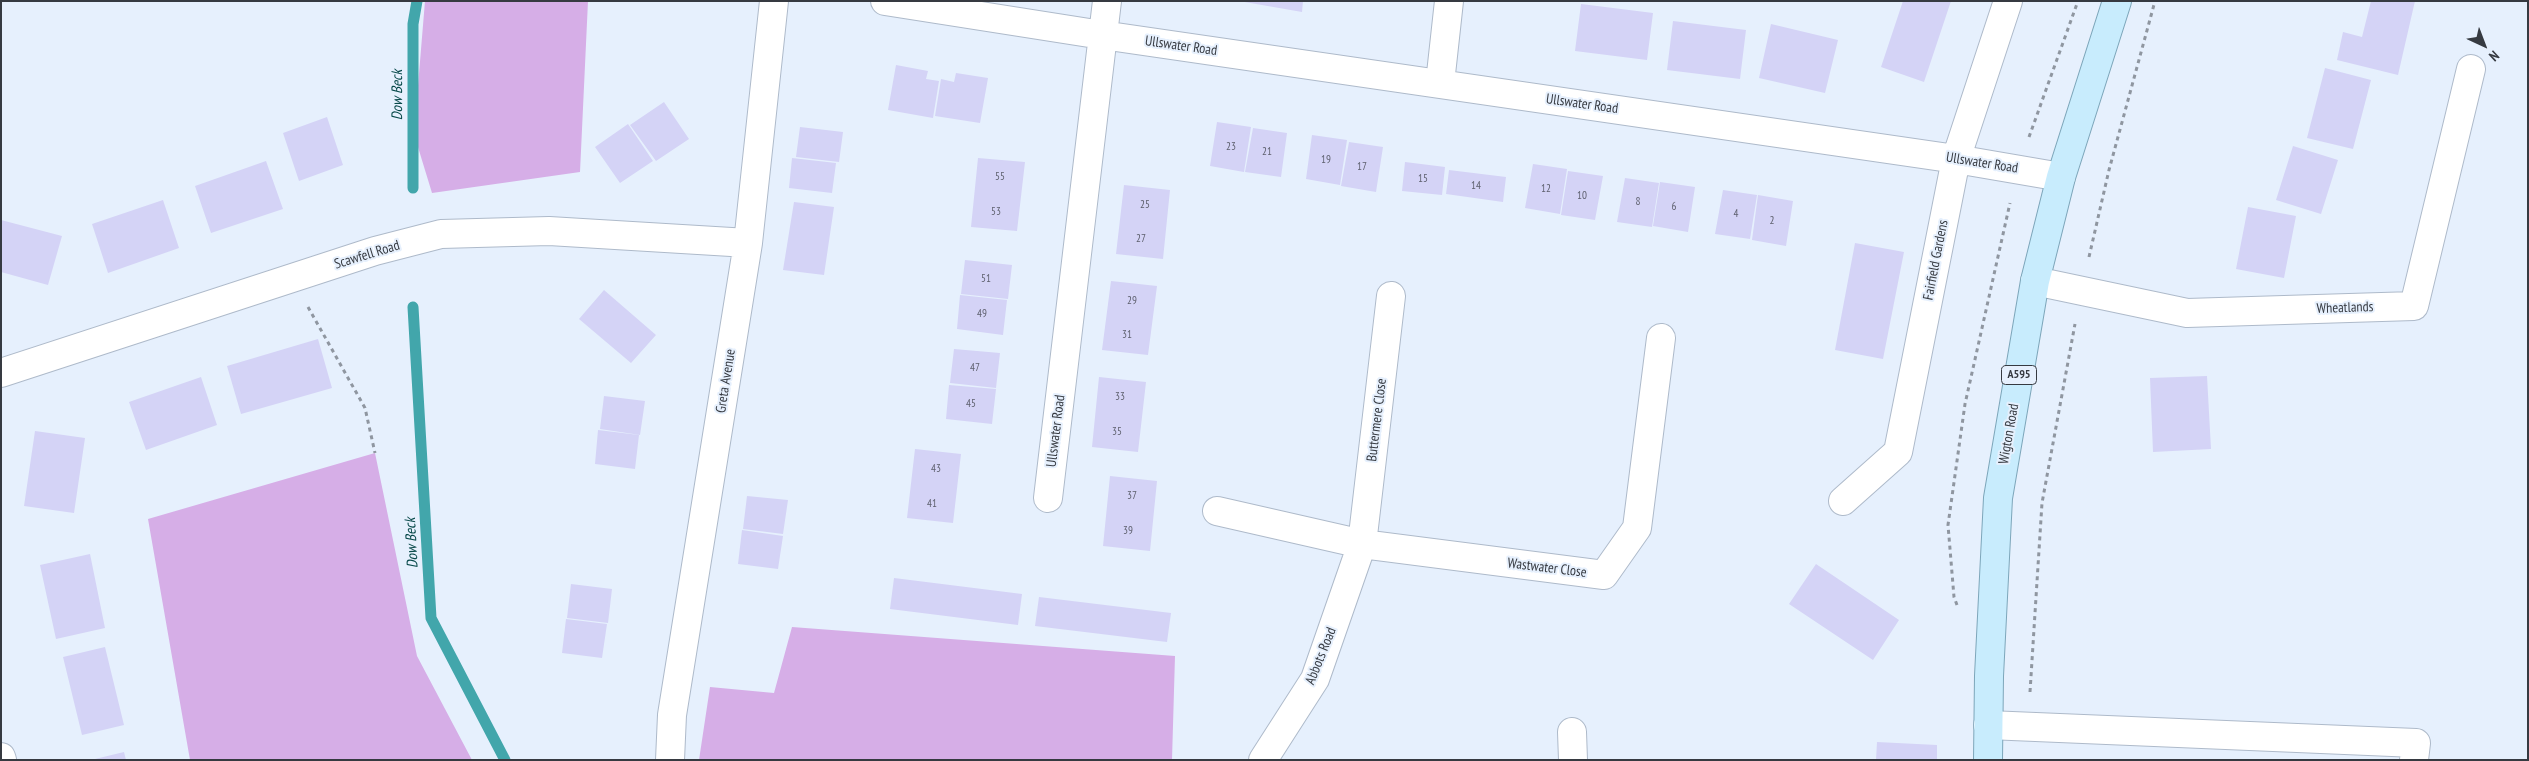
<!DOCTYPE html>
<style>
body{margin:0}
#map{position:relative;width:2529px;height:761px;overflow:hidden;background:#e6f0fd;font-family:"PT Sans Narrow",sans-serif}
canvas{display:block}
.frame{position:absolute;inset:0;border:2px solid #363a41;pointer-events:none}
.north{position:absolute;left:2459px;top:20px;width:50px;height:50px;-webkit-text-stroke:4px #e6f0fd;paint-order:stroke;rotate:137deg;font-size:14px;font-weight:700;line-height:20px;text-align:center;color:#363a41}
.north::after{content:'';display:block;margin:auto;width:18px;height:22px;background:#363a41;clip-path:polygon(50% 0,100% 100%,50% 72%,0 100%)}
</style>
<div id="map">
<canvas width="2529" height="761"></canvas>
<div class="frame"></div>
<div class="north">N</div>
</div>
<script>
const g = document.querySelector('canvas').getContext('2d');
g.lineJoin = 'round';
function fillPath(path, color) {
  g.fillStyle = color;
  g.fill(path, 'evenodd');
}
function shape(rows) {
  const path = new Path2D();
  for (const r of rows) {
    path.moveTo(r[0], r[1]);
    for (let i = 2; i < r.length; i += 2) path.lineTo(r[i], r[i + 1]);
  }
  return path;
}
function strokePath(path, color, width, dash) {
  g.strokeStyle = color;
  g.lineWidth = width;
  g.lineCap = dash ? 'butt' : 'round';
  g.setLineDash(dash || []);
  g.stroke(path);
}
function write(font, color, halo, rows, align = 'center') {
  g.font = font + ' "PT Sans Narrow",sans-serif';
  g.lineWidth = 4;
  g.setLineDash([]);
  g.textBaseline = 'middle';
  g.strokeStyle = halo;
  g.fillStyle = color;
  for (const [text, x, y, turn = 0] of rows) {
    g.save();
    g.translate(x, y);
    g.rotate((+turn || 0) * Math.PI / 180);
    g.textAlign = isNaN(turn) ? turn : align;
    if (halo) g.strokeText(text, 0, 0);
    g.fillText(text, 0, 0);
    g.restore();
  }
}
fillPath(shape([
 [425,1,588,1,580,172,432,193,414,134],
 [375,453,417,656,472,760,190,760,148,519],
 [792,627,1175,656,1172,760,699,760,710,687,774,693]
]), '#d6aee7');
strokePath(shape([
 [413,188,413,24,417,1],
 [413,307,431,618,505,760]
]), '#42a6ab', 11);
fillPath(shape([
 [1239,1,1303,1,1302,12],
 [1903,1,1951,1,1924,82,1881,67],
 [2371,1,2415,1,2398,75,2337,60,2343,32,2362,37],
 [1581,4,1653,13,1647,60,1575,51],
 [1673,21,1746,30,1740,79,1667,70],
 [1771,24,1838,40,1825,93,1759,78],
 [896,65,928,71,926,79,939,81,933,118,888,110],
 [2325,68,2371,80,2353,149,2307,138],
 [956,73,988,78,980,123,935,116,941,79,954,82],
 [664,102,689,139,656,161,630,125],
 [327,117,343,165,299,181,283,133],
 [1217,122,1251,127,1244,172,1210,166],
 [628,124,653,161,620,183,595,147],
 [800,127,843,132,839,162,796,157],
 [1253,128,1287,133,1281,177,1245,172],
 [1312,135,1347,140,1340,185,1306,179],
 [1349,142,1383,147,1376,192,1341,186],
 [2293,146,2338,160,2321,214,2276,200],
 [792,158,836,163,832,193,789,188],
 [978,158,1025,162,1017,231,971,227],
 [266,161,283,209,211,233,195,186],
 [1405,162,1445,167,1442,195,1402,191],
 [1533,164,1567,169,1560,214,1525,208],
 [1449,170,1506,177,1503,202,1446,194],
 [1568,171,1603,176,1595,220,1561,215],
 [1625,178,1659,183,1652,227,1617,222],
 [1660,182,1695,187,1688,232,1653,226],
 [1124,185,1170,190,1163,259,1116,254],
 [1723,190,1757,195,1750,239,1715,234],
 [1758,195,1793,201,1786,246,1752,240],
 [163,200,179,248,108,273,92,224],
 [794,202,834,207,824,275,783,270],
 [2248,207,2296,216,2284,278,2236,269],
 [1,220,62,236,48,285,1,272],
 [1855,243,1904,252,1883,359,1835,350],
 [965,260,1012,265,1008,299,961,294],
 [1111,281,1157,286,1148,355,1102,350],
 [604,290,656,335,631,363,579,319],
 [960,295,1007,300,1003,335,957,329],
 [318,339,332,388,241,414,227,366],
 [954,349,1000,353,996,388,950,383],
 [2207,376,2211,449,2153,452,2150,378],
 [201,377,217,425,146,450,129,402],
 [1099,377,1146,382,1138,452,1092,447],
 [949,385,996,389,992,424,946,419],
 [604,396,645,401,640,435,600,429],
 [598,430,639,435,635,469,595,464],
 [35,431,85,438,74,513,24,506],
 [915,449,961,454,953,523,907,518],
 [1110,476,1157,481,1150,551,1103,546],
 [747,496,788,500,783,534,743,529],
 [742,530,783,536,778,569,738,564],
 [90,554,105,628,56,639,40,565],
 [1816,564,1899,620,1873,660,1789,604],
 [894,578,1022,594,1018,625,890,609],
 [571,584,612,589,608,623,567,618],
 [1039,597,1171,613,1167,642,1035,626],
 [566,619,607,624,602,658,562,653],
 [105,647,124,725,82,735,63,657],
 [1877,742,1937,745,1937,760,1876,760],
 [124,752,126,760,95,760,95,759]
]), '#d4d3f6');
const minor = shape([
 [885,1,1102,35,1956,159,2061,177],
 [1440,83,1449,1],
 [2035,281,2187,313,2414,306,2471,69],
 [1,373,375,251,441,234,549,231,748,243],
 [1048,498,1107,1],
 [1843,501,1898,452,1956,159,2008,1],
 [1217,511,1362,544,1604,575,1637,528,1661,338],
 [1988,725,2416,743,2414,760],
 [1572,732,1573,760],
 [1,757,2,760],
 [670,760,672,715,748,243,774,1],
 [1263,760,1315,679,1362,544,1391,296]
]);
const major = shape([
 [1988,760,1989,676,1998,498,2035,281,2061,177,2117,1]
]);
strokePath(minor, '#aebaca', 30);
strokePath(major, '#7da6ba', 30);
strokePath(shape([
 [2029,137,2078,1],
 [2089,257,2109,170,2155,1],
 [308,307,365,408,375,453],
 [1957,605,1954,597,1948,525,1965,404,2010,203],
 [2030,692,2042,503,2075,324]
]), '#8f96a0', 3, [4, 4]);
strokePath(minor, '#fff', 28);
strokePath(major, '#c8ecfd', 28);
write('11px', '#5e606e', null, [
 ["23",1231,147],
 ["21",1267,152],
 ["19",1326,160],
 ["17",1362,167],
 ["55",1000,177],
 ["15",1423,179],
 ["14",1476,186],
 ["12",1546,189],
 ["10",1582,196],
 ["8",1638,202],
 ["25",1145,205],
 ["6",1674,207],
 ["53",996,212],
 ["4",1736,214],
 ["2",1772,221],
 ["27",1141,239],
 ["51",986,279],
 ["29",1132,301],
 ["49",982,314],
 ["31",1127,335],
 ["47",975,368],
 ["33",1120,397],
 ["45",971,404],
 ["35",1117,432],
 ["43",936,469],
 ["37",1132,496],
 ["41",932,504],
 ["39",1128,531]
]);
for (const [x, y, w] of [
 [2019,375,35]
]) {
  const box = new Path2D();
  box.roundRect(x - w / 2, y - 9.5, w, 19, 4);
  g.fillStyle = '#e6f0fd';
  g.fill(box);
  strokePath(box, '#363a41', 1);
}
write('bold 12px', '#363a41', null, [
 ["A595",2019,375]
]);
write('14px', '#363a41', '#e6f0fd', [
 ["Ullswater Road",1181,46,8],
 ["Ullswater Road",1582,104,8],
 ["Ullswater Road",1982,163,9],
 ["Scawfell Road",367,255,-17],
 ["Fairfield Gardens",1936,260,-79],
 ["Wheatlands",2345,308,-2],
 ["Greta Avenue",726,381,-81],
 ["Buttermere Close",1377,420,-83],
 ["Ullswater Road",1056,431,-83],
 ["Wigton Road",2009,434,-80],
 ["Wastwater Close",1547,568,7],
 ["Abbots Road",1321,656,-68]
]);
write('italic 15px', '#08494a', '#e6f0fd', [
 ["Dow Beck",398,95,-90],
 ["Dow Beck",412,543,-93]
]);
</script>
